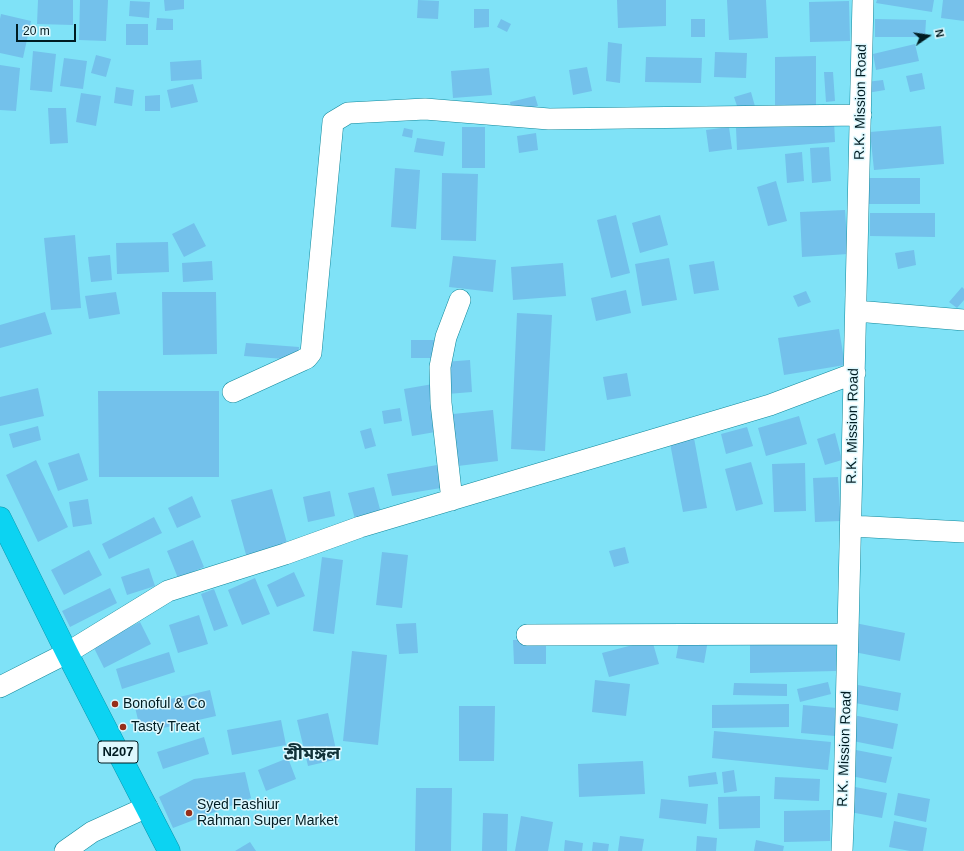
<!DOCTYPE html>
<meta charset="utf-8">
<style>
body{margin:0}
#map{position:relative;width:964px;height:851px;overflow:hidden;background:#7fe2f7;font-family:Helvetica,sans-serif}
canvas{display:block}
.north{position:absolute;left:908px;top:16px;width:40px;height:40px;-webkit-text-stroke:3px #ddf8fe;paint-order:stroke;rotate:77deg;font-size:11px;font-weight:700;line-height:16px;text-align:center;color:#001c22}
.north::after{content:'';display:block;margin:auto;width:14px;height:18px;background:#001c22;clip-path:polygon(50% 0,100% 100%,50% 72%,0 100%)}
.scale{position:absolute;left:16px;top:24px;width:60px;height:18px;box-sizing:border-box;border:2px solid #001c22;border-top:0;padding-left:5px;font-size:12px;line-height:14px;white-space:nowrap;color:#001c22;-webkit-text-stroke:3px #ddf8fe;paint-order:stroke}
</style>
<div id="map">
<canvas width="964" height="851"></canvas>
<div class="north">N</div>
<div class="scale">20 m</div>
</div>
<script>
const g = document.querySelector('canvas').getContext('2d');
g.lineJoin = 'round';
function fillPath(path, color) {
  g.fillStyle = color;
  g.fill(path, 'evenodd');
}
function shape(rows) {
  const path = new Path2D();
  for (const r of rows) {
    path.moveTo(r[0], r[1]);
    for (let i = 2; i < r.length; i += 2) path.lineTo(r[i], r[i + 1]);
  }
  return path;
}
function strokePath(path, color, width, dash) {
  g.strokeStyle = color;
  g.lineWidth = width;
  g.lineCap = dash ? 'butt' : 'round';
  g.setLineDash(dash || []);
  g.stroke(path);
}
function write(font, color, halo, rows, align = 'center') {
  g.font = font + ' Helvetica,"Noto Sans Bengali",sans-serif';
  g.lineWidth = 3;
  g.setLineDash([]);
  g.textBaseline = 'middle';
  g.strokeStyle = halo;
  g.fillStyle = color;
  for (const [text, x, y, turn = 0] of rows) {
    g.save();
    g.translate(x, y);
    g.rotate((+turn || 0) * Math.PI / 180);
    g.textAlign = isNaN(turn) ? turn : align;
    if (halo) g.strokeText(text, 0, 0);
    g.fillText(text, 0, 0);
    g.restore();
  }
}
fillPath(shape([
 [38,0,73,0,73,25,37,24],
 [80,0,108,0,106,41,79,40],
 [164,0,184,0,184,9,165,11],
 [418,0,439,1,438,19,417,18],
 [617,0,666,0,666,26,618,28],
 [727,0,766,0,768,38,729,40],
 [877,0,934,0,932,12,876,3],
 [943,0,964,0,964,21,941,18],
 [130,1,150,2,149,18,129,16],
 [849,1,850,41,810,42,809,2],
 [474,9,489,9,489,27,474,28],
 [1,14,31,21,23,58,0,53,0,19],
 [157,18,173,19,173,30,156,30],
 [501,19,511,24,507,32,497,27],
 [691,19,705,19,705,37,691,37],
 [875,19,926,20,925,37,875,37],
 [126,24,148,24,148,45,126,45],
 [608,42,622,44,620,83,606,81],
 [915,44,919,61,876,70,873,54],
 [33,51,56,54,52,92,30,90],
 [715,52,747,53,746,78,714,77],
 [96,55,111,59,106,77,91,73],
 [816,56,816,106,775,106,775,57],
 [646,57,702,58,701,83,645,82],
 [64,58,87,61,83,89,60,86],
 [201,60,202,79,171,81,170,62],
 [0,65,20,68,16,111,0,110],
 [587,67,592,91,573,95,569,70],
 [489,68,492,95,453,98,451,71],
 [824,72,833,72,835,101,826,102],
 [922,73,925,89,910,92,906,76],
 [883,80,885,90,867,93,866,82],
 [193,84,198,102,171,108,167,90],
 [116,87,134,90,132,106,114,103],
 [751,92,756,110,740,115,734,97],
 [81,93,101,96,96,126,76,122],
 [160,95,160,111,145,111,145,96],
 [535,96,538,106,512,112,510,102],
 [48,108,66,108,68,143,50,144],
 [834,120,835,142,737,150,736,128],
 [941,126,944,164,874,170,870,132],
 [462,127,485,127,485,168,462,168],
 [729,127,732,149,709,152,706,130],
 [404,128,413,130,412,138,402,136],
 [536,133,538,150,519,153,517,136],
 [417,138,445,142,443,156,414,152],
 [829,147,831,181,812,183,810,148],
 [802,152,804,181,787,183,785,154],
 [395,168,420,170,416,229,391,227],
 [442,173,478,174,476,241,441,240],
 [867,178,920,178,920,204,867,204],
 [776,181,787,221,768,226,757,187],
 [845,210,848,254,802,257,800,212],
 [870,213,935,213,935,237,870,236],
 [616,215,630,273,611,278,597,220],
 [660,215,668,245,640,253,632,223],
 [194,223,206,246,184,257,172,234],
 [75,235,81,308,51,310,44,238],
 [168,242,169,272,117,274,116,243],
 [914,250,916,265,898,269,895,253],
 [110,255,112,280,91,282,88,257],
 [453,256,496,260,493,292,449,287],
 [669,258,677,300,642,306,635,264],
 [212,261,213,280,183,282,182,263],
 [714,261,719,290,694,294,689,265],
 [563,263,566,296,513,300,511,267],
 [962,287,964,289,964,300,957,308,949,302],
 [626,290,631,313,596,321,591,298],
 [806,291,811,302,798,307,793,296],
 [116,292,120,314,89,319,85,296],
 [162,292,216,292,217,354,163,355],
 [45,312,52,334,0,348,0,325],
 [517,313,552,315,545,451,511,449],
 [839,329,845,365,784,375,778,338],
 [411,340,441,340,441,358,411,358],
 [246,343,299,347,298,360,244,356],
 [470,360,472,392,447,394,444,362],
 [627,373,631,396,607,400,603,377],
 [433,384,441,431,412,436,404,389],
 [38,388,44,416,0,426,0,397],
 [98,391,219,391,219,477,99,477],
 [400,408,402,421,384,424,382,411],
 [493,410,498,461,458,466,453,414],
 [799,416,807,444,766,456,758,428],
 [38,426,41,440,13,448,9,434],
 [747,427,753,446,726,454,721,434],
 [371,428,376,446,365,449,360,431],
 [835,433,842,460,825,465,817,439],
 [694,438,707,508,683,512,670,443],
 [79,453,88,480,58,491,48,463],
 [36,460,68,527,38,542,6,475],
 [751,462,763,504,736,511,725,469],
 [805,463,806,511,774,512,772,464],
 [437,465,441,488,392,496,387,474],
 [838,477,841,521,815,522,813,478],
 [374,487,381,513,355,519,348,493],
 [272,489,289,550,248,562,231,500],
 [330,491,335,516,308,522,303,497],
 [192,496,201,517,177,528,168,508],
 [88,499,92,524,73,527,69,502],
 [154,517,162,533,109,559,102,544],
 [193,540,204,567,178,578,167,551],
 [625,547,629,563,614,567,609,551],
 [89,550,102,575,64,595,51,570],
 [382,552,408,555,402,608,376,605],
 [322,557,343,560,334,634,313,631],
 [149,568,155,586,127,595,121,577],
 [294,572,305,596,277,607,267,585],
 [255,578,270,614,242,625,228,590],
 [110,588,117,603,70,627,62,611],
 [214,589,228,626,214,631,201,594],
 [199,615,208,644,178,653,169,625],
 [140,622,151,644,104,668,93,646],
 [416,623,418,653,399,654,396,624],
 [855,623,905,633,900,661,849,651],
 [680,636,708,640,704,663,676,658],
 [546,639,546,664,514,664,513,640],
 [836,639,836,671,750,673,750,641],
 [652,640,659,664,609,677,602,653],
 [352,651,387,655,378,745,343,741],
 [169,652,175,672,122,689,116,669],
 [595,680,630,684,626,716,592,712],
 [828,682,831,694,800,702,797,689],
 [734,683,787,684,787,696,733,695],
 [858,685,901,693,898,711,855,703],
 [210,690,216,716,141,733,135,707],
 [789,704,789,727,712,728,712,705],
 [803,705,837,708,835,736,801,733],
 [459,706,495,706,494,761,459,761],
 [328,713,338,759,308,766,297,720],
 [853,715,898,724,893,749,848,740],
 [281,720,286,745,232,755,227,730],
 [714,731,831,742,828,770,712,758],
 [204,737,209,754,163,769,157,752],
 [856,750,892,757,886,783,851,776],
 [288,758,296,779,266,791,258,770],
 [643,761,645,794,579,797,578,764],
 [734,770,737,791,724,793,722,772],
 [245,772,251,798,173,828,159,797,194,779],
 [716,772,718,784,689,787,688,776],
 [775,777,820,779,819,801,774,799],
 [855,787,887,793,882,818,850,812],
 [416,788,452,788,451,851,415,851],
 [898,793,930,799,926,822,894,815],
 [760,796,760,828,719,829,718,797],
 [661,799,708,804,706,824,659,818],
 [830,810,830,841,784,842,784,811],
 [483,813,508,814,507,851,482,851],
 [521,816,553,822,548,851,515,851],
 [894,821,927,828,923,851,910,851,889,847],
 [620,836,644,839,642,851,618,851],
 [697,836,717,838,716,851,696,851],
 [565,840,583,843,582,851,564,851],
 [756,840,784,846,783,851,754,851],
 [250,842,256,851,235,851],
 [593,842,609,844,608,851,592,851]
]), '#73c1eb');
const minor = shape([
 [856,311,964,320],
 [233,392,303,360,307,358,311,353,333,122,348,113,425,109,549,119,861,115],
 [452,500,441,403,440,367,446,337,460,300],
 [851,526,964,532],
 [527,635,848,634],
 [0,687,67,653,168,591,285,554,360,527,770,405,855,373],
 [65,851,92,832,147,807],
 [842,851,844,800,863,0]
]);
const highway = shape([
 [0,518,67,653,169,851]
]);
strokePath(minor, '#10889b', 22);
strokePath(highway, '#0893a9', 23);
strokePath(minor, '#fff', 21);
strokePath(highway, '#0cd3f2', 22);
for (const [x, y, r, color] of [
 [115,704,4,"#972e19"],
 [123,727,4,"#972e19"],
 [189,813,4,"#972e19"]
]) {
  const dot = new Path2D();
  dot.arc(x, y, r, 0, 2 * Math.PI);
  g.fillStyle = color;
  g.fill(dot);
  strokePath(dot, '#ddf8fe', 1.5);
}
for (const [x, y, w] of [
 [118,752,40]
]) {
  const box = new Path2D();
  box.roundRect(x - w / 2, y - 11, w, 22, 3);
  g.fillStyle = '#ddf8fe';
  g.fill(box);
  strokePath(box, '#001c22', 1);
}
write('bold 13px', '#001c22', null, [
 ["N207",118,752]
]);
write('14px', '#001c22', '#ddf8fe', [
 ["R.K. Mission Road",861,102,-89],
 ["R.K. Mission Road",853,426,-89],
 ["R.K. Mission Road",845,749,-88]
]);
write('14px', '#001c22', '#ddf8fe', [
 ["Bonoful & Co",123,704],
 ["Tasty Treat",131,727],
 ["Syed Fashiur",197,805],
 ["Rahman Super Market",197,821]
], 'left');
write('bold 18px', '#123238', '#ddf8fe', [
 ["শ্রীমঙ্গল",312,754]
]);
</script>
